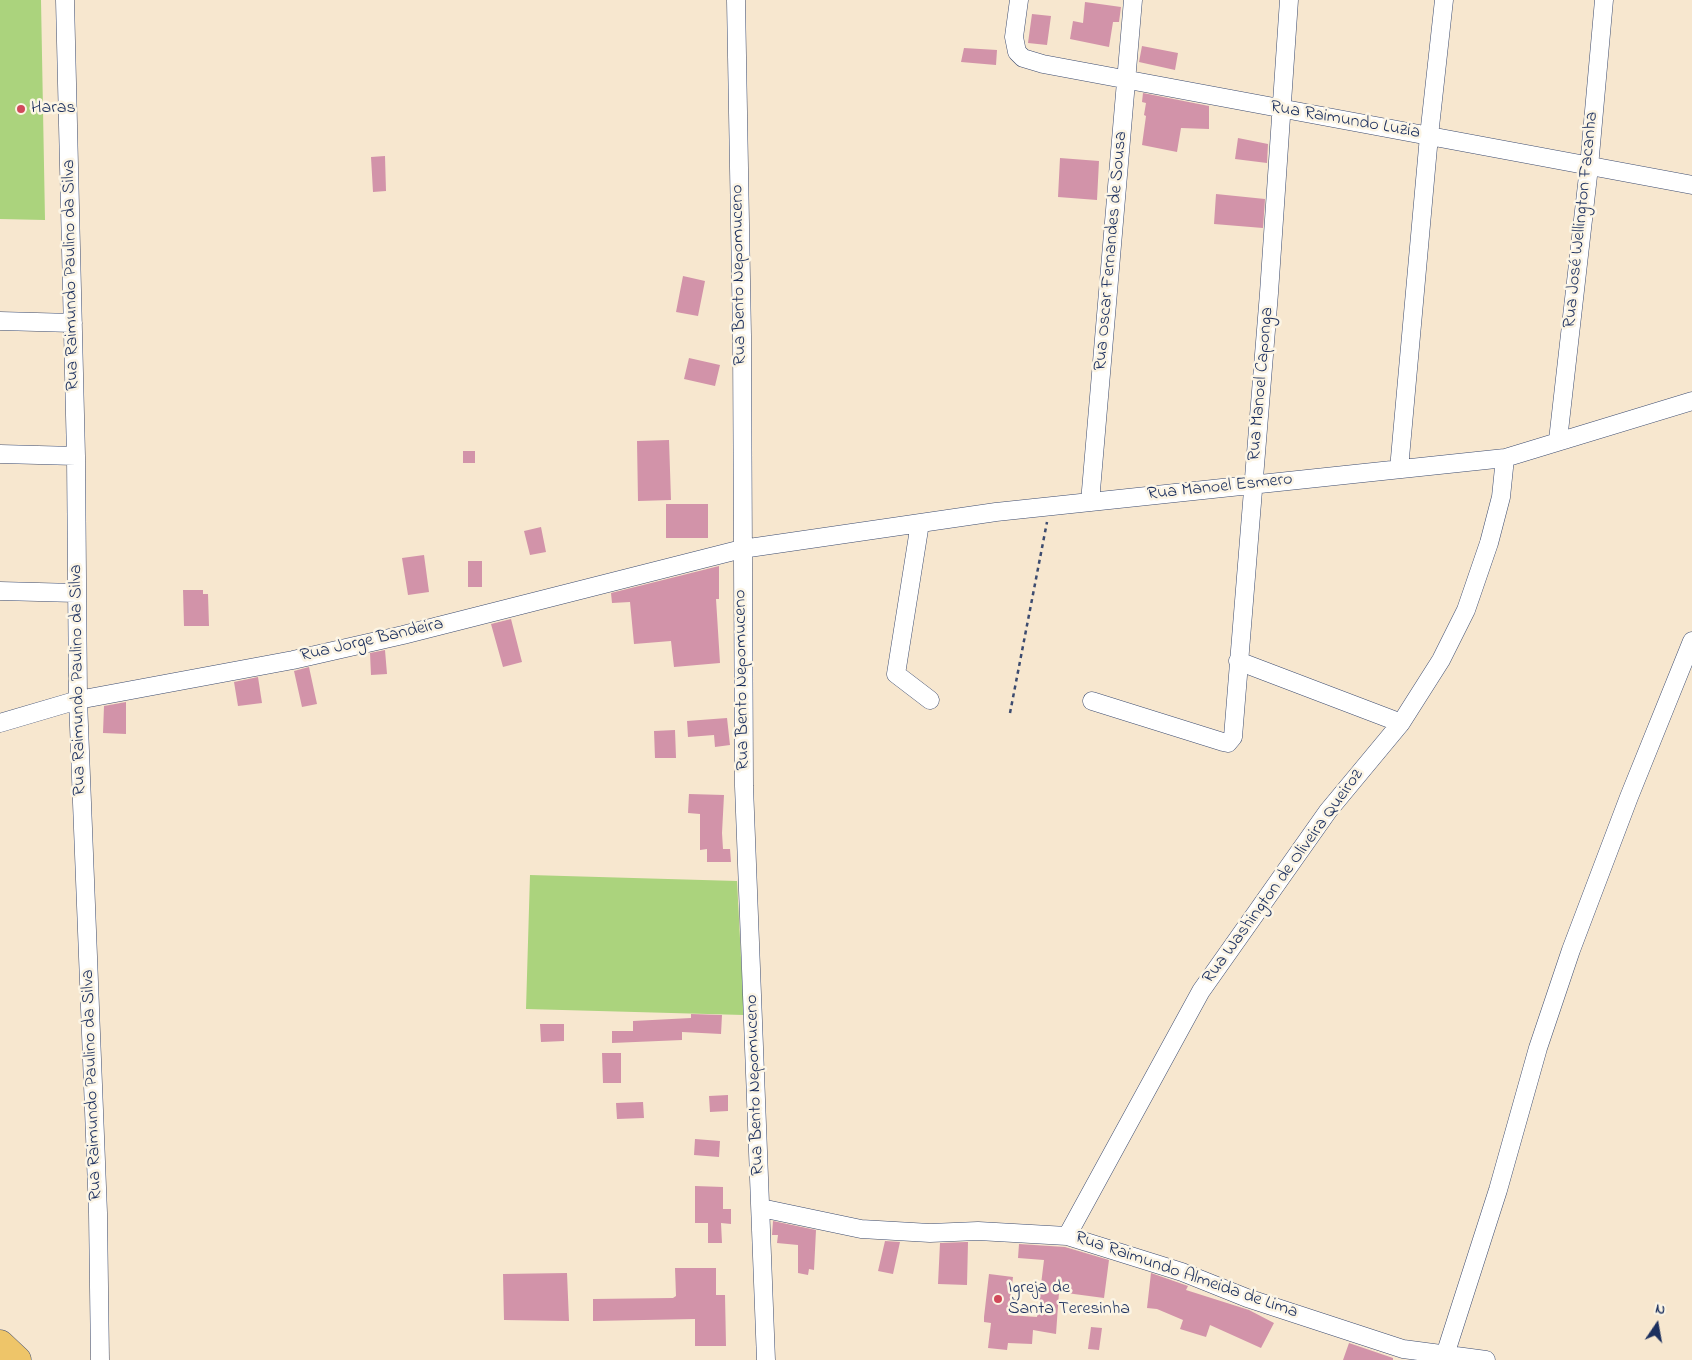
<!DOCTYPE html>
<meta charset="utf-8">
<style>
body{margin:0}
#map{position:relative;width:1692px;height:1360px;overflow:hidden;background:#f7e7cf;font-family:"Indie Flower",sans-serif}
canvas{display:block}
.north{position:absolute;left:1632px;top:1300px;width:50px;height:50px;-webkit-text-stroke:4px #fcf5e5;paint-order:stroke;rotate:12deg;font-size:14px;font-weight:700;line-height:20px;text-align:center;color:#1b2f5e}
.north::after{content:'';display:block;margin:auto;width:18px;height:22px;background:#1b2f5e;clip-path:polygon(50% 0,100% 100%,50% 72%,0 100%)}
</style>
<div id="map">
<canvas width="1692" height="1360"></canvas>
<div class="north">N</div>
</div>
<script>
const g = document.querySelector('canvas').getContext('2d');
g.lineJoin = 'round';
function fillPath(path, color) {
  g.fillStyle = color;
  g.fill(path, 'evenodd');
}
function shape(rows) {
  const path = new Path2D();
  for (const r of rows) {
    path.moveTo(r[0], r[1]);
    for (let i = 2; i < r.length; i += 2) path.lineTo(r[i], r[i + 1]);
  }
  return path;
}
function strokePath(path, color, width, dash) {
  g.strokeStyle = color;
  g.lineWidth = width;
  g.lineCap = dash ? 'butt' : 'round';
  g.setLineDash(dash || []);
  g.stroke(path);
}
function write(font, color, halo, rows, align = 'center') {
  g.font = font + ' "Indie Flower",sans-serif';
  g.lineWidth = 5;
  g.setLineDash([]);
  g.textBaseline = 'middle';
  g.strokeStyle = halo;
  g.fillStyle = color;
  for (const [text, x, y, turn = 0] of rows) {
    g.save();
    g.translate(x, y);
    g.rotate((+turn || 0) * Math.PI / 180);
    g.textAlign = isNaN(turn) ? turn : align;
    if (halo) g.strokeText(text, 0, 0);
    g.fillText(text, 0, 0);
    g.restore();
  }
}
fillPath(shape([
 [0,0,41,0,45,220,0,219],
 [530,875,737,881,744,1015,526,1009]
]), '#abd37d');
fillPath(shape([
 [1085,2,1121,7,1119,22,1113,22,1109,47,1070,39,1073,21,1083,23],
 [1032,14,1051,16,1047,45,1028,43],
 [1142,46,1178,53,1175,70,1139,62],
 [964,48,997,50,996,65,961,62],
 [1143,93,1209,106,1209,129,1181,128,1177,152,1142,145,1146,116,1144,115,1146,103,1142,102],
 [1238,138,1268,144,1267,163,1235,159],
 [385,156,386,191,373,192,371,157],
 [1060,158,1099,161,1097,200,1058,197],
 [1216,194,1265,199,1263,228,1214,224],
 [683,276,705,281,698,316,676,312],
 [689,358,720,365,715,386,684,379],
 [669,440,671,500,638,501,637,441],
 [463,451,475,451,475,463,463,463],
 [666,504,708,504,708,538,666,538],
 [541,527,546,552,530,555,524,531],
 [424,555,429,592,408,595,402,558],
 [468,561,482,561,482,587,468,587],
 [719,566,719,599,716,599,720,663,674,667,671,641,634,644,630,602,612,603,611,593],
 [183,590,203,590,203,594,208,594,209,626,184,626],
 [511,619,522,662,503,667,491,624],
 [385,650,387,674,371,675,370,653],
 [309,667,317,704,302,707,294,671],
 [258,677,262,703,238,706,234,682],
 [126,702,126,734,103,733,104,706],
 [727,718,730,745,715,747,714,735,688,737,687,721],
 [675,730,676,758,655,758,654,731],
 [689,794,724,795,722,833,723,849,730,849,731,862,707,862,707,849,700,850,700,814,688,813],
 [691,1014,722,1015,721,1034,682,1032,682,1040,612,1043,612,1031,633,1031,633,1021,691,1018],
 [540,1024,564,1024,564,1041,541,1042],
 [602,1053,621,1053,621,1083,603,1083],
 [728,1095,728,1111,710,1112,709,1096],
 [643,1102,644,1118,617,1119,616,1103],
 [695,1139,720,1141,719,1157,694,1155],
 [695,1186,723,1187,723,1209,731,1209,731,1224,721,1223,722,1243,708,1243,708,1223,695,1223],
 [773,1221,816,1230,814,1270,809,1269,808,1275,798,1273,798,1245,777,1243,778,1235,772,1235],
 [885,1241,900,1242,893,1274,878,1271],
 [966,1242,968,1242,967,1285,938,1284,940,1243],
 [1019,1244,1065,1247,1109,1260,1104,1298,1059,1292,1056,1334,1033,1330,1032,1344,1008,1343,1007,1350,988,1348,991,1323,984,1322,984,1317,989,1274,1013,1277,1008,1315,1037,1317,1044,1260,1018,1258],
 [675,1268,716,1268,716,1295,725,1295,726,1346,695,1346,695,1319,593,1321,593,1299,673,1298,676,1296],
 [567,1273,569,1321,504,1320,503,1274],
 [1151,1273,1188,1286,1186,1290,1249,1310,1274,1323,1261,1348,1210,1325,1206,1337,1180,1329,1183,1320,1157,1309,1147,1308],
 [1091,1327,1102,1328,1099,1350,1088,1349],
 [1349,1343,1393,1358,1393,1360,1343,1360]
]), '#d293a9');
const street = shape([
 [65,0,76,456,78,700,98,1213,100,1360],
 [736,0,742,335,744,786,766,1360],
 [1019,0,1014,37,1017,52,1023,58,1043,64,1692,185],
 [0,321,73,323],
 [1558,440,1589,167,1604,0],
 [0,454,76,456],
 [1399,469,1429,136,1444,0],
 [1090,502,1133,0],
 [920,523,896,674,930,700],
 [0,591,76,593],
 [1238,661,1401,723],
 [1092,701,1223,742,1228,743,1233,737,1269,293,1289,0],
 [0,723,78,700,293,660,403,635,742,549,996,512,1505,458,1692,401],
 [761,1208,861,1229,930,1233,978,1231,1067,1236,1182,1272,1247,1298,1403,1349,1486,1360],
 [1067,1236,1201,991,1328,811,1401,723,1441,660,1466,610,1489,543,1501,497,1505,458],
 [1445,1355,1498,1190,1538,1048,1571,950,1629,797,1692,641]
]);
const highway = shape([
 [0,1344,17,1360]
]);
strokePath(street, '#3c4b6f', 19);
strokePath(highway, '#3c4b6f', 29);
strokePath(shape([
 [1010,713,1047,522]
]), '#3c4b6f', 2.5, [4, 4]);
strokePath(street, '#fff', 18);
strokePath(highway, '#eec569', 28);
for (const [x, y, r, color] of [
 [21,109,5,"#d1495b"],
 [998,1299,5,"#d1495b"]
]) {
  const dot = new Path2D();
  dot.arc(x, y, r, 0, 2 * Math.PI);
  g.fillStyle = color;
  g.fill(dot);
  strokePath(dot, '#fcf5e5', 2);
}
write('18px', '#1b2f5e', '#fcf5e5', [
 ["Haras",31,109],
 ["Igreja de",1008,1289],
 ["Santa Teresinha",1008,1310]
], 'left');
write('18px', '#1b2f5e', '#fcf5e5', [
 ["Rua Raimundo Luzia",1345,121,10],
 ["Rua José Wellington Facanha",1582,220,-84],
 ["Rua Oscar Fernandes de Sousa",1112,251,-85],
 ["Rua Raimundo Paulino da Silva",72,275,-91],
 ["Rua Bento Nepomuceno",740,275,-91],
 ["Rua Manoel Caponga",1262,384,-85],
 ["Rua Manoel Esmero",1220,488,-6],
 ["Rua Jorge Bandeira",372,641,-13],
 ["Rua Raimundo Paulino da Silva",79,680,-91],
 ["Rua Bento Nepomuceno",743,680,-91],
 ["Rua Washington de Oliveira Queiroz",1284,877,-54],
 ["Rua Raimundo Paulino da Silva",93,1085,-92],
 ["Rua Bento Nepomuceno",756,1085,-92],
 ["Rua Raimundo Almeida de Lima",1186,1276,19]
]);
</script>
